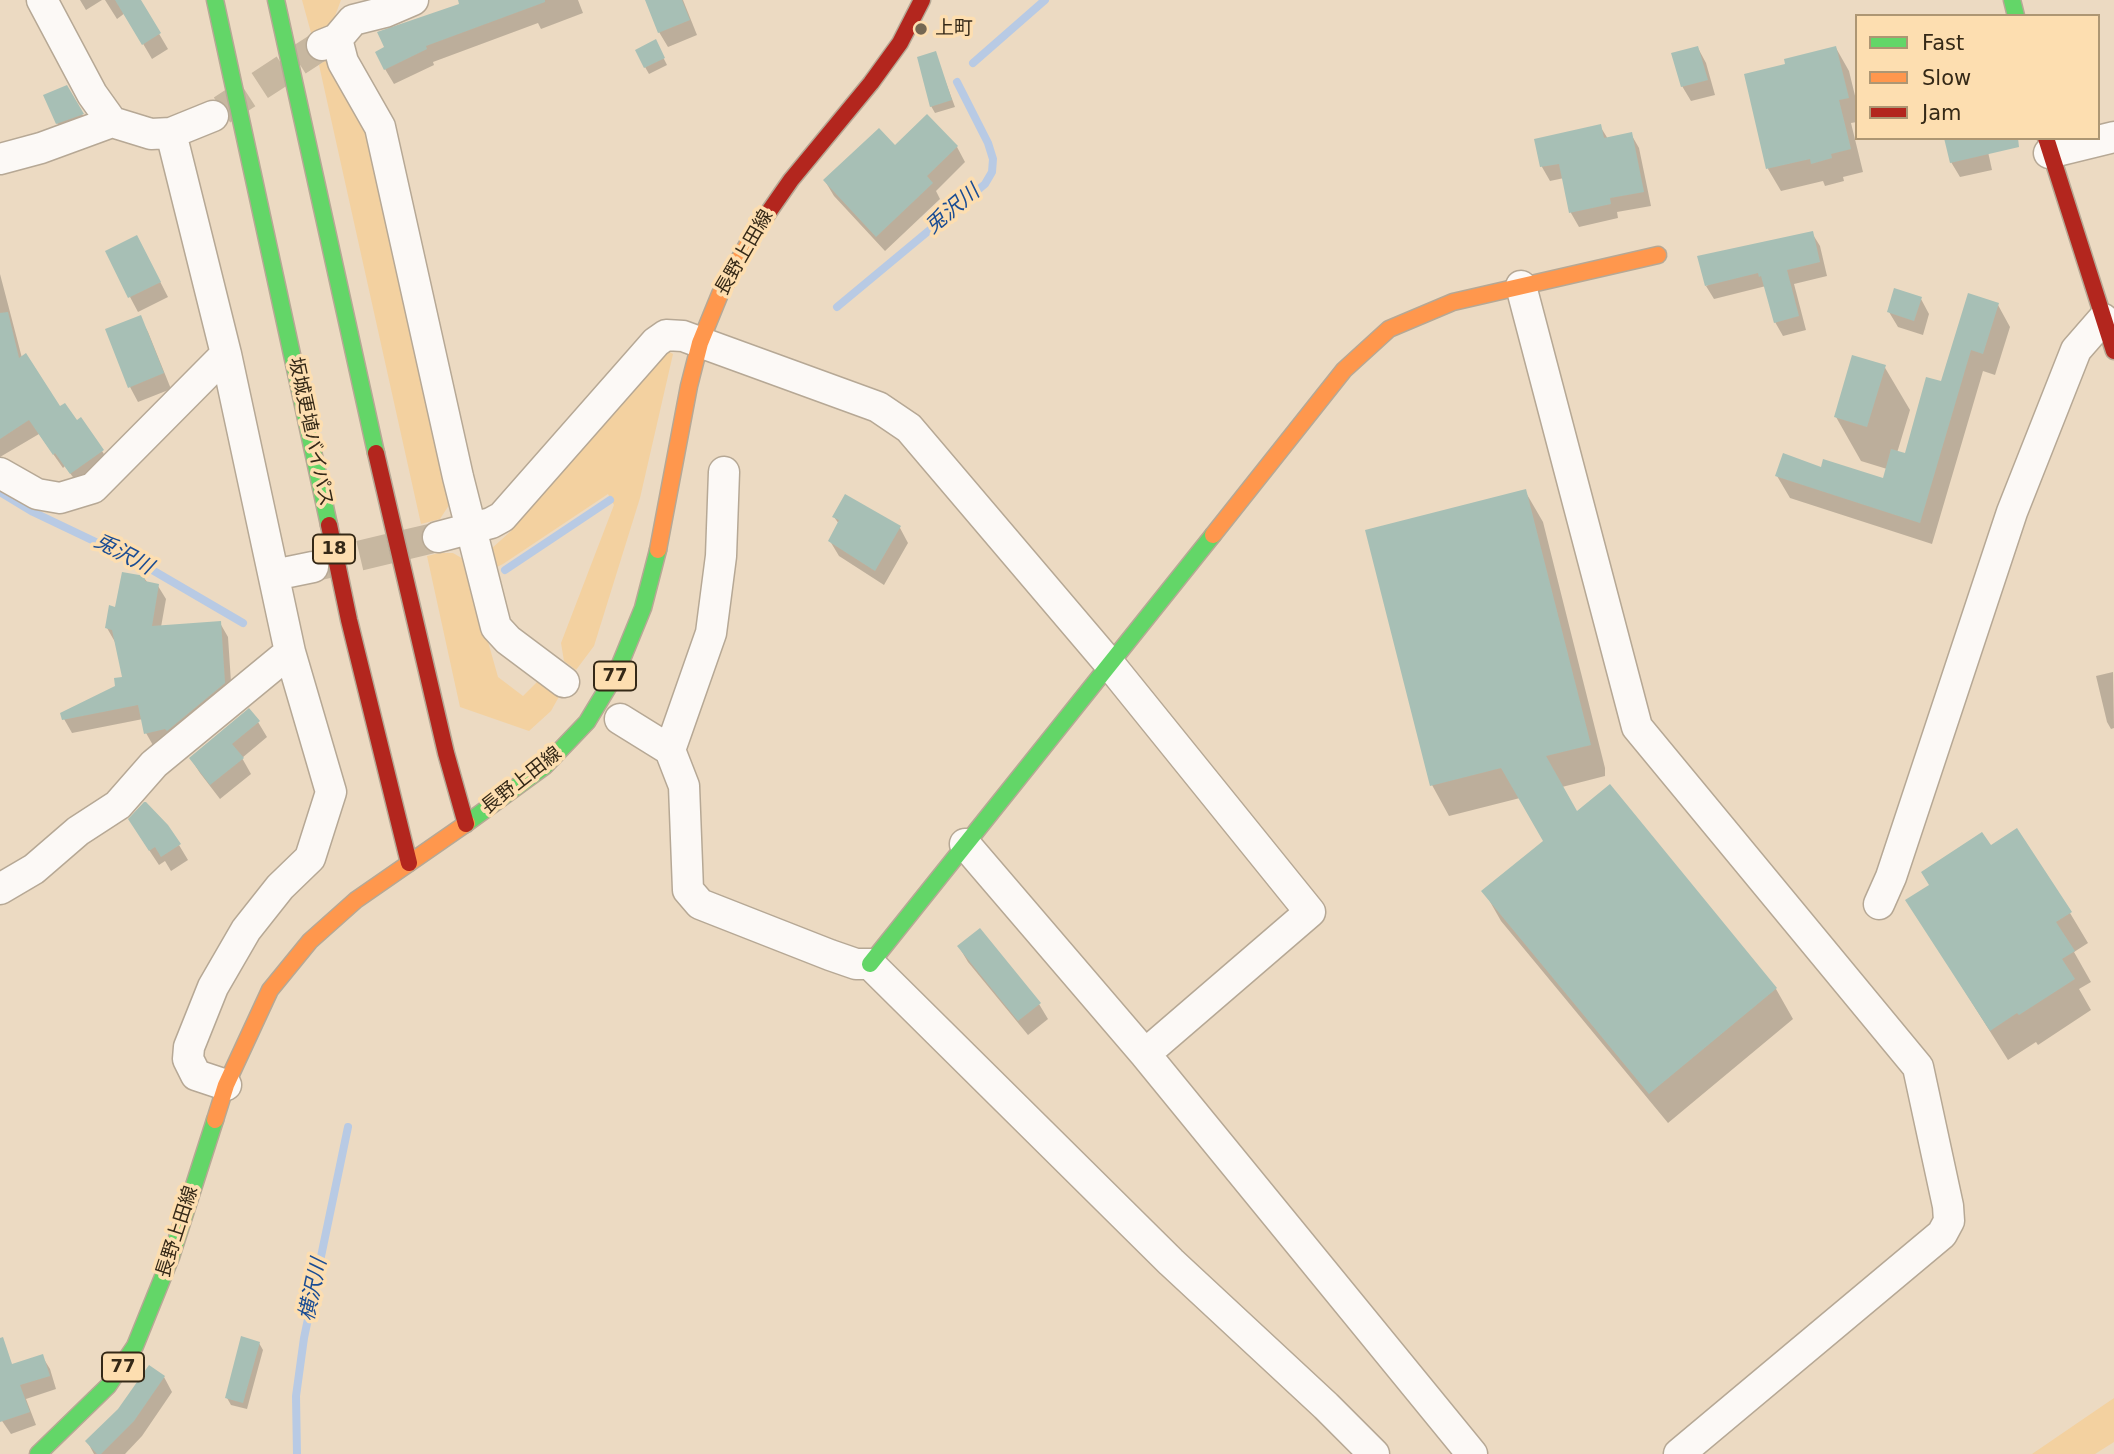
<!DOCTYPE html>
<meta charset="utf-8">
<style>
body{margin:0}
#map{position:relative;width:2114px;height:1454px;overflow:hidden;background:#ecdac2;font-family:"DejaVu Sans",sans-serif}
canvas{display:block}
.legend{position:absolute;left:1855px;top:14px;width:245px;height:126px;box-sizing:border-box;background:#fddeb0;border:2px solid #ad9673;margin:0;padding:9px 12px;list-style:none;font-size:21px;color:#352917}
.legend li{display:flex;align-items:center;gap:14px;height:35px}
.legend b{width:35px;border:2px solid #ad9673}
</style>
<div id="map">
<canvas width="2114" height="1454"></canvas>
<ul class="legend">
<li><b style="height:9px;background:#63d668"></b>Fast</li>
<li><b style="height:9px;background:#ff974d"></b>Slow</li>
<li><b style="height:9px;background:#b3261e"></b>Jam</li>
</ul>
</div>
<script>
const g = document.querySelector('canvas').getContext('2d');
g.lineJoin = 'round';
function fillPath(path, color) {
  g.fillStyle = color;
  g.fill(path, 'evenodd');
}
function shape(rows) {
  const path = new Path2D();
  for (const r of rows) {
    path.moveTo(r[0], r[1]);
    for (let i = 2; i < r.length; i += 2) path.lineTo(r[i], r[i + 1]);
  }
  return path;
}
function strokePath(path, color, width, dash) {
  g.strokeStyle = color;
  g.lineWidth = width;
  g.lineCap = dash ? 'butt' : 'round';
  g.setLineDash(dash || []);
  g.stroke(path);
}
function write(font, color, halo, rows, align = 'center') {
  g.font = font + ' "DejaVu Sans","Noto Sans JP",sans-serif';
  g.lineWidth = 7;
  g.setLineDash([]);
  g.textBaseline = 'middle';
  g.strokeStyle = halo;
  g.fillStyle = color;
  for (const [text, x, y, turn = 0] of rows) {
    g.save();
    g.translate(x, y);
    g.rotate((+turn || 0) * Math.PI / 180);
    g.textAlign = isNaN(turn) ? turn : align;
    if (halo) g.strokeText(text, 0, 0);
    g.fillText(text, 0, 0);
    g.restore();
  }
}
fillPath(shape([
 [302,0,341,0,332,24,313,40],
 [326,60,368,129,451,502,440,519,421,524,319,65],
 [668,351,673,354,640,498,594,646,576,670,564,661,561,643,614,505,608,494,503,564,495,568,491,549,511,531,606,417],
 [439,553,453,553,465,560,498,677,523,696,540,679,561,693,551,711,529,731,460,707,427,556],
 [2114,1398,2114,1442,2095,1454,2032,1454]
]), '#f3d1a0');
fillPath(shape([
 [80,0,102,0,86,10],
 [105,0,125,0,141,3,168,49,152,59,125,13,117,19],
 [460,0,578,0,583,13,541,29,538,23,433,62,434,65,394,84,385,69,462,5],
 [647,0,683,0,697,35,668,47,659,32],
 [1698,48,1706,63,1715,95,1691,101,1682,86],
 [1836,48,1849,71,1857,104,1857,122,1851,123,1863,172,1843,177,1844,181,1825,186,1823,181,1781,191,1768,169,1787,65],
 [659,49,667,65,649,74,645,67],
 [935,53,955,107,935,113,931,106],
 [66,87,91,129,66,138,57,123],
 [1600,126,1608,139,1631,134,1639,148,1651,206,1617,212,1618,218,1579,227,1571,213,1564,178,1550,181,1542,167,1536,140],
 [1985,138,1992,170,1960,177,1951,162],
 [957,147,965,162,936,191,940,199,885,251,834,196,825,181,895,148],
 [1812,233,1820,246,1827,276,1794,284,1806,330,1783,336,1775,322,1766,286,1714,299,1706,286],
 [145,252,168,297,138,312,130,297],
 [0,274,22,358,60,409,102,451,111,465,80,487,65,466,63,468,39,434,0,457],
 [1921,299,1929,314,1923,335,1898,327,1889,312],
 [1998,305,2010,327,1995,375,1983,371,1932,544,1790,498,1777,476,1822,469,1884,480,1887,469,1861,461,1836,417,1884,366,1910,410,1897,453,1906,456,1942,384],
 [140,317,148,332,171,389,138,402,130,387],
 [1525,491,1543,522,1605,768,1605,776,1562,787,1577,814,1776,989,1793,1019,1668,1123,1501,921,1484,891,1545,842,1520,798,1449,816,1432,785],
 [834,517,900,528,908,543,884,585,839,556,830,541,839,524],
 [144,578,148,583,158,586,166,599,161,627,220,623,228,637,232,697,154,747,146,733,143,719,72,733,64,719,117,687,124,678,115,642,107,628,117,609],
 [2113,672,2114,728,2111,729,2107,722,2096,676],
 [258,722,267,737,242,758,251,774,220,799,200,773,191,759],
 [139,835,179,845,188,860,171,871,165,861,159,865],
 [1990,847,2070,913,2088,943,2074,952,2091,982,2079,989,2091,1010,2038,1045,2036,1042,2008,1060,1908,901],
 [959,947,1039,1004,1048,1019,1028,1035,968,962],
 [259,1343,263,1350,247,1409,231,1405,227,1398],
 [42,1356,50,1369,56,1389,26,1399,36,1425,11,1434,0,1418,0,1364,12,1366],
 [164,1377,172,1392,142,1436,125,1454,94,1454,87,1441,119,1411]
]), '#0003');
strokePath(shape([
 [973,63,1045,0],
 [837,307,985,184,992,172,993,159,988,143,957,82],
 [0,492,33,512,142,564,243,623],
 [505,570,610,500],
 [297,1454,296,1396,304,1338,348,1127]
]), '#b8cae4', 8);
fillPath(shape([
 [115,0,141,0,161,33,142,45],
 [458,0,545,0,545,2,426,46,427,49,384,70,375,52,384,47,377,32,459,4],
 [645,0,682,0,690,20,658,33],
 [656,39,665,58,644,68,635,50],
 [1698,46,1708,80,1681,87,1671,53],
 [1836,46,1849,98,1839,100,1851,149,1831,154,1832,158,1811,164,1810,159,1766,169,1744,74,1785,64,1784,59],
 [936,51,952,100,930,107,917,57],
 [67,85,84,114,56,124,43,95],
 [927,114,958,146,927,176,933,183,876,237,823,180,879,128,895,145],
 [1601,124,1604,138,1632,132,1644,192,1610,198,1611,204,1569,213,1559,164,1540,167,1534,139],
 [1944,138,2018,138,2019,147,1950,163],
 [1813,231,1820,262,1787,270,1799,316,1774,323,1761,276,1759,277,1758,273,1705,286,1697,256],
 [137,235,161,282,128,298,105,251],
 [1894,288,1922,297,1914,321,1887,312],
 [1968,293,1999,303,1983,354,1971,350,1920,523,1775,476,1783,453,1821,467,1823,459,1883,478,1891,449,1905,453,1926,377,1941,381],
 [8,312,19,358,26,353,60,406,65,403,77,420,81,417,104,450,70,474,55,453,53,455,29,420,0,439,0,313],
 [141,315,164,373,128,388,105,329],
 [1852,355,1886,365,1867,427,1834,417],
 [1526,489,1591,745,1546,756,1577,811,1610,784,1777,988,1649,1094,1481,891,1543,841,1501,768,1430,786,1365,530],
 [845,494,901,526,875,571,828,541,839,520,832,517],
 [122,572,145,576,145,581,159,584,152,626,221,621,225,683,167,731,165,729,144,734,138,705,62,720,60,713,115,686,114,678,122,677,112,630,105,628,109,605,115,607],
 [249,708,260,721,232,744,244,758,210,785,189,758],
 [144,802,146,802,168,825,181,844,161,857,155,847,149,851,128,819],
 [2017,828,2072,912,2056,922,2075,951,2062,959,2075,979,2019,1015,2017,1013,1990,1031,1905,900,1929,885,1921,872,1982,832,1991,845],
 [980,928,1041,1003,1018,1021,957,946],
 [241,1336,260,1342,243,1403,225,1398],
 [3,1337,12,1364,43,1354,50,1376,20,1385,30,1412,0,1422,0,1338],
 [149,1365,165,1376,134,1421,101,1454,97,1454,85,1441,118,1409]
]), '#a7bfb5');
strokePath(shape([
 [222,110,322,45],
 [316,566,438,537]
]), '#c7b7a0', 30, [30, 15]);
const street = shape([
 [42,0,92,94,112,122,151,134,171,133,226,354,290,652,331,792,310,858,280,887,246,930,213,987,189,1047,188,1059,196,1075,226,1085],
 [337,39,343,62,380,127,458,477,496,627,508,640,564,682],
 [322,45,337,39,353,20,385,12,413,0],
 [171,133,213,116],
 [2049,153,2114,137],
 [0,159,41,148,112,122],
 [1521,286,1637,727,1918,1067,1948,1206,1949,1221,1942,1234,1679,1454],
 [0,473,37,494,60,498,93,488,226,354],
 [438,537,491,523,502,517,656,342,666,335,683,336,878,407,909,428,1108,662,1310,912,1145,1054],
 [274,575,313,567],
 [620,719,670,750,684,786,688,890,700,904,830,955,856,964,870,964,1171,1262,1326,1406,1374,1454],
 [670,750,711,633,721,556,724,472],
 [965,844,1145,1054,1472,1454],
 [0,889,34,869,78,831,118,805,154,764,290,652],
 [1879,904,1891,877,2012,512,2076,350,2103,319]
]);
const fast = shape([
 [215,0,329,525],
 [276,0,376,453],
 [2012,0,2016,16],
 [467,823,545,766,587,722,616,674,643,608,658,550],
 [870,964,1213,535],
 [38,1454,108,1386,135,1346,171,1257,215,1120]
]);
const slow = shape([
 [1213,535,1344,370,1389,329,1453,302,1658,255],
 [658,550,689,386,700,343,720,294,752,236],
 [215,1120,226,1085,270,990,310,941,356,900,467,823]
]);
const jam = shape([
 [2046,138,2114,351],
 [752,236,791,180,871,83,900,43,922,0],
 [376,453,446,753,466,824],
 [329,525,349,620,409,863]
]);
strokePath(street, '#b6a895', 33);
strokePath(fast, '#b6a895', 19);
strokePath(slow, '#b6a895', 19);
strokePath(jam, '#b6a895', 19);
strokePath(street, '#fcf9f6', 30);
strokePath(fast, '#63d668', 16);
strokePath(slow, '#ff974d', 16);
strokePath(jam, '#b3261e', 16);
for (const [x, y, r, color] of [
 [921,29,7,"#756753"]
]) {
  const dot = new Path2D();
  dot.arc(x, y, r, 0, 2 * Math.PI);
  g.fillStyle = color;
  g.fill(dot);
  strokePath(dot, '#fddeb0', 2.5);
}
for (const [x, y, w] of [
 [334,549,42],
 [615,676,42],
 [123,1367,42]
]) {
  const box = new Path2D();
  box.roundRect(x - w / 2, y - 14.5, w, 29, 5);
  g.fillStyle = '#fddeb0';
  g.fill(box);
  strokePath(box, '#352917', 2);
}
write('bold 18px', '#352917', null, [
 ["18",334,549],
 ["77",615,676],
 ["77",123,1367]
]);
write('19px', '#352917', '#fddeb0', [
 ["上町",935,29]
], 'left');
write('19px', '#352917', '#fddeb0', [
 ["長野上田線",745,253,-60],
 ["坂城更埴バイパス",310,432,78],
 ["長野上田線",522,781,-38],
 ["長野上田線",178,1232,-72]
]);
write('italic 21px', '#1a4c93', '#fddeb0', [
 ["兎沢川",953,210,-40],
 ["兎沢川",123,555,28],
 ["横沢川",314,1290,-78]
]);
</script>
